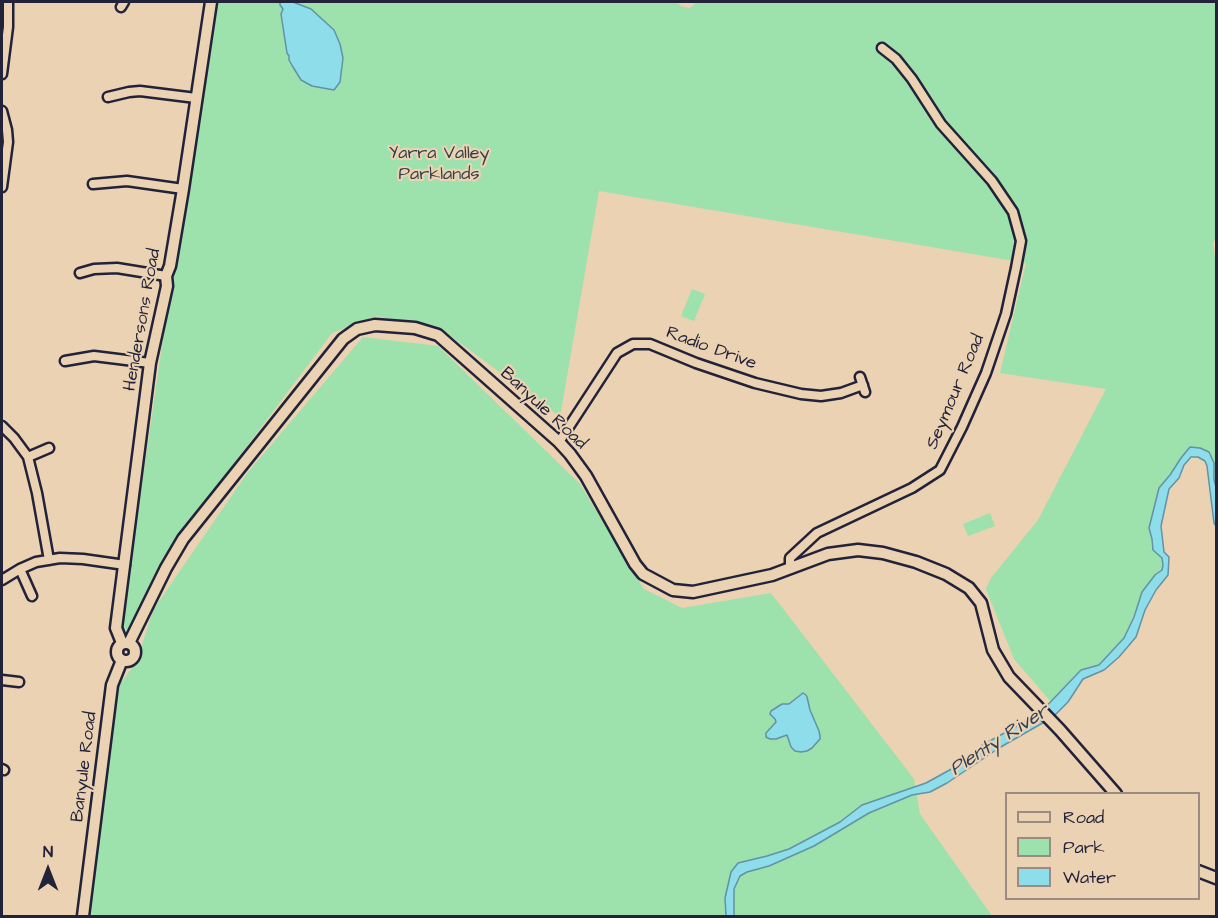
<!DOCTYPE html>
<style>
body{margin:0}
#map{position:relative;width:1218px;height:918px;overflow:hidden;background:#ead2b2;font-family:"Architects Daughter",sans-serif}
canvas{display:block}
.frame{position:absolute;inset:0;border:3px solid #22223b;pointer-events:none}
.legend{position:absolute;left:1005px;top:792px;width:195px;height:108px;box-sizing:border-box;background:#ead2b2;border:2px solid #9a8c82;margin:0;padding:8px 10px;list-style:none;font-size:18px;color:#22223b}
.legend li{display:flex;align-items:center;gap:12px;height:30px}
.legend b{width:30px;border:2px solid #9a8c82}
.north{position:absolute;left:18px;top:840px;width:60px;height:60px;-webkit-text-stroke:4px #ead2b2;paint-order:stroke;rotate:0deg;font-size:16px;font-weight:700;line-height:24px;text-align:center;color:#22223b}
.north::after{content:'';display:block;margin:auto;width:21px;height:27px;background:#22223b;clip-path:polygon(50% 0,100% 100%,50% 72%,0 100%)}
</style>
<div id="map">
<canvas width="1218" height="918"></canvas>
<div class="frame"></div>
<ul class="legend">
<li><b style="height:8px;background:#ead2b2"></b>Road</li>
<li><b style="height:16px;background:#9de1ad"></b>Park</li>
<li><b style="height:16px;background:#8eddeb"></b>Water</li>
</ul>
<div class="north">N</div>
</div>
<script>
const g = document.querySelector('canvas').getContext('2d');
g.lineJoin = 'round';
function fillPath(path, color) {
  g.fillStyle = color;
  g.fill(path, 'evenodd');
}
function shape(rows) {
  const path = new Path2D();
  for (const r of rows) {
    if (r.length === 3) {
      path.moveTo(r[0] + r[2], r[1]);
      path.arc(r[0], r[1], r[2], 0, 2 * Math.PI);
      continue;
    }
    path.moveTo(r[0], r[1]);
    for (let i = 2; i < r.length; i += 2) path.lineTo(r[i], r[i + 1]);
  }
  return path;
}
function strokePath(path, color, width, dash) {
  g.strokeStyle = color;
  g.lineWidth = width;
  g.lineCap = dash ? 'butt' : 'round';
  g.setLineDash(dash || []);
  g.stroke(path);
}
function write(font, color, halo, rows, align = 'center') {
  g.font = font + ' "Architects Daughter",sans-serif';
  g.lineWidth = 4.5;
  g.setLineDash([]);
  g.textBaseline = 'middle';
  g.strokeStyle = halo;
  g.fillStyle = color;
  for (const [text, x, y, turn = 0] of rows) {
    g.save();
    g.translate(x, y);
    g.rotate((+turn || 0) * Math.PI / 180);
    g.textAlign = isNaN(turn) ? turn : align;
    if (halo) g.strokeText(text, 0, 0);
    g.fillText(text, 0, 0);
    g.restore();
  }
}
fillPath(shape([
 [216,2,676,2,681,6,689,8,693,6,696,2,1216,2,1216,238,1213,243,1216,263,1216,487,1214,480,1214,463,1200,448,1170,475,1159,488,1149,528,1152,539,1153,550,1162,558,1163,566,1162,570,1155,576,1137,608,1124,638,1099,665,1083,669,1051,702,1014,659,986,589,991,578,1038,520,1106,389,1000,373,1026,263,599,191,560,417,444,331,377,316,332,333,163,558,128,629,123,629,122,623,168,304],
 [692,289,705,294,694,321,681,316],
 [363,337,438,346,580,484,644,589,682,608,771,593,914,779,920,814,992,916,87,916,118,687,137,661,153,610,248,472],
 [990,513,995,526,968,536,963,524]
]), '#9de1ad');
const water = shape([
 [280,2,293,2,311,9,334,30,340,44,343,58,340,82,334,90,312,86,301,80,293,67,289,60,289,56,287,53,281,14,283,9,280,5,280,2],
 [1190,447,1200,448,1209,452,1214,463,1214,480,1216,487,1216,526,1214,523,1207,466,1205,461,1198,457,1191,457,1184,465,1179,478,1169,489,1161,526,1164,552,1169,557,1168,575,1156,590,1145,610,1136,637,1119,657,1104,670,1083,679,1068,702,1053,717,999,748,947,783,930,792,912,795,869,813,814,846,769,866,747,872,740,876,734,889,734,916,726,916,725,898,731,872,738,863,767,856,789,849,840,822,862,805,926,783,955,767,981,746,997,737,1039,714,1081,670,1099,665,1124,638,1134,617,1142,592,1155,575,1162,570,1163,565,1162,558,1153,550,1152,539,1149,528,1159,488,1170,475,1181,458,1190,447],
 [803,693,806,695,807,697,810,710,819,731,820,736,820,739,812,748,807,751,801,752,795,751,791,747,787,735,776,739,770,739,766,737,766,733,776,722,775,719,770,714,771,711,782,704,789,704,803,693]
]);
fillPath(water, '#8eddeb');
strokePath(water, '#6392a5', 1.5);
const minor = shape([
 [121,7,124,2],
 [2,74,8,27,8,2],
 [108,97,129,92,140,91,196,98],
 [2,111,7,130,8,142,2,187],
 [93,184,127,181,183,189],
 [80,273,94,269,117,268,166,276],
 [65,361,94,356,150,363],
 [860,377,865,392],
 [2,426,14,438,28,457,37,493,49,560],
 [559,442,617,353,633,344,650,344,696,363,755,383,801,394,821,396,841,393,863,385],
 [28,457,49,448],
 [20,569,32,596],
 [790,569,790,558,817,533,912,488,940,470,962,427,986,373,1006,314,1016,268,1021,241,1013,212,992,181,941,124,912,79,896,59,882,48],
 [2,580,20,569,36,562,60,558,83,559,125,565],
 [2,680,19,682],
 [2,769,4,770]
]);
const tertiary = shape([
 [126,652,9],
 [122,643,116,628,150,363,167,286,166,276,170,266,183,189,211,2],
 [129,643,166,568,183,539,343,339,357,329,375,325,415,328,438,335,559,442,570,454,586,476,635,564,643,574,673,590,693,592,772,575,828,554,858,550,883,553,916,562,946,574,969,588,981,603,993,650,1009,677,1060,730,1116,794],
 [1198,871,1216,878],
 [83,916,112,685,122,660]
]);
strokePath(minor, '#22223b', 13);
strokePath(tertiary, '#22223b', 15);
strokePath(minor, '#ead2b2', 8);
strokePath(tertiary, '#ead2b2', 10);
write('18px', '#343f4c', '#ead2b2', [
 ["Yarra Valley",439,154],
 ["Parklands",439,175]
]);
write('18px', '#22223b', '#ead2b2', [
 ["Hendersons Road",143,320,-80],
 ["Radio Drive",711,349,20],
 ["Seymour Road",956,392,-67],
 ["Banyule Road",543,409,43],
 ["Banyule Road",85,767,-83]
]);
write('italic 20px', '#323e55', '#ead2b2', [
 ["Plenty River",1000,741,-33]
]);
</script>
